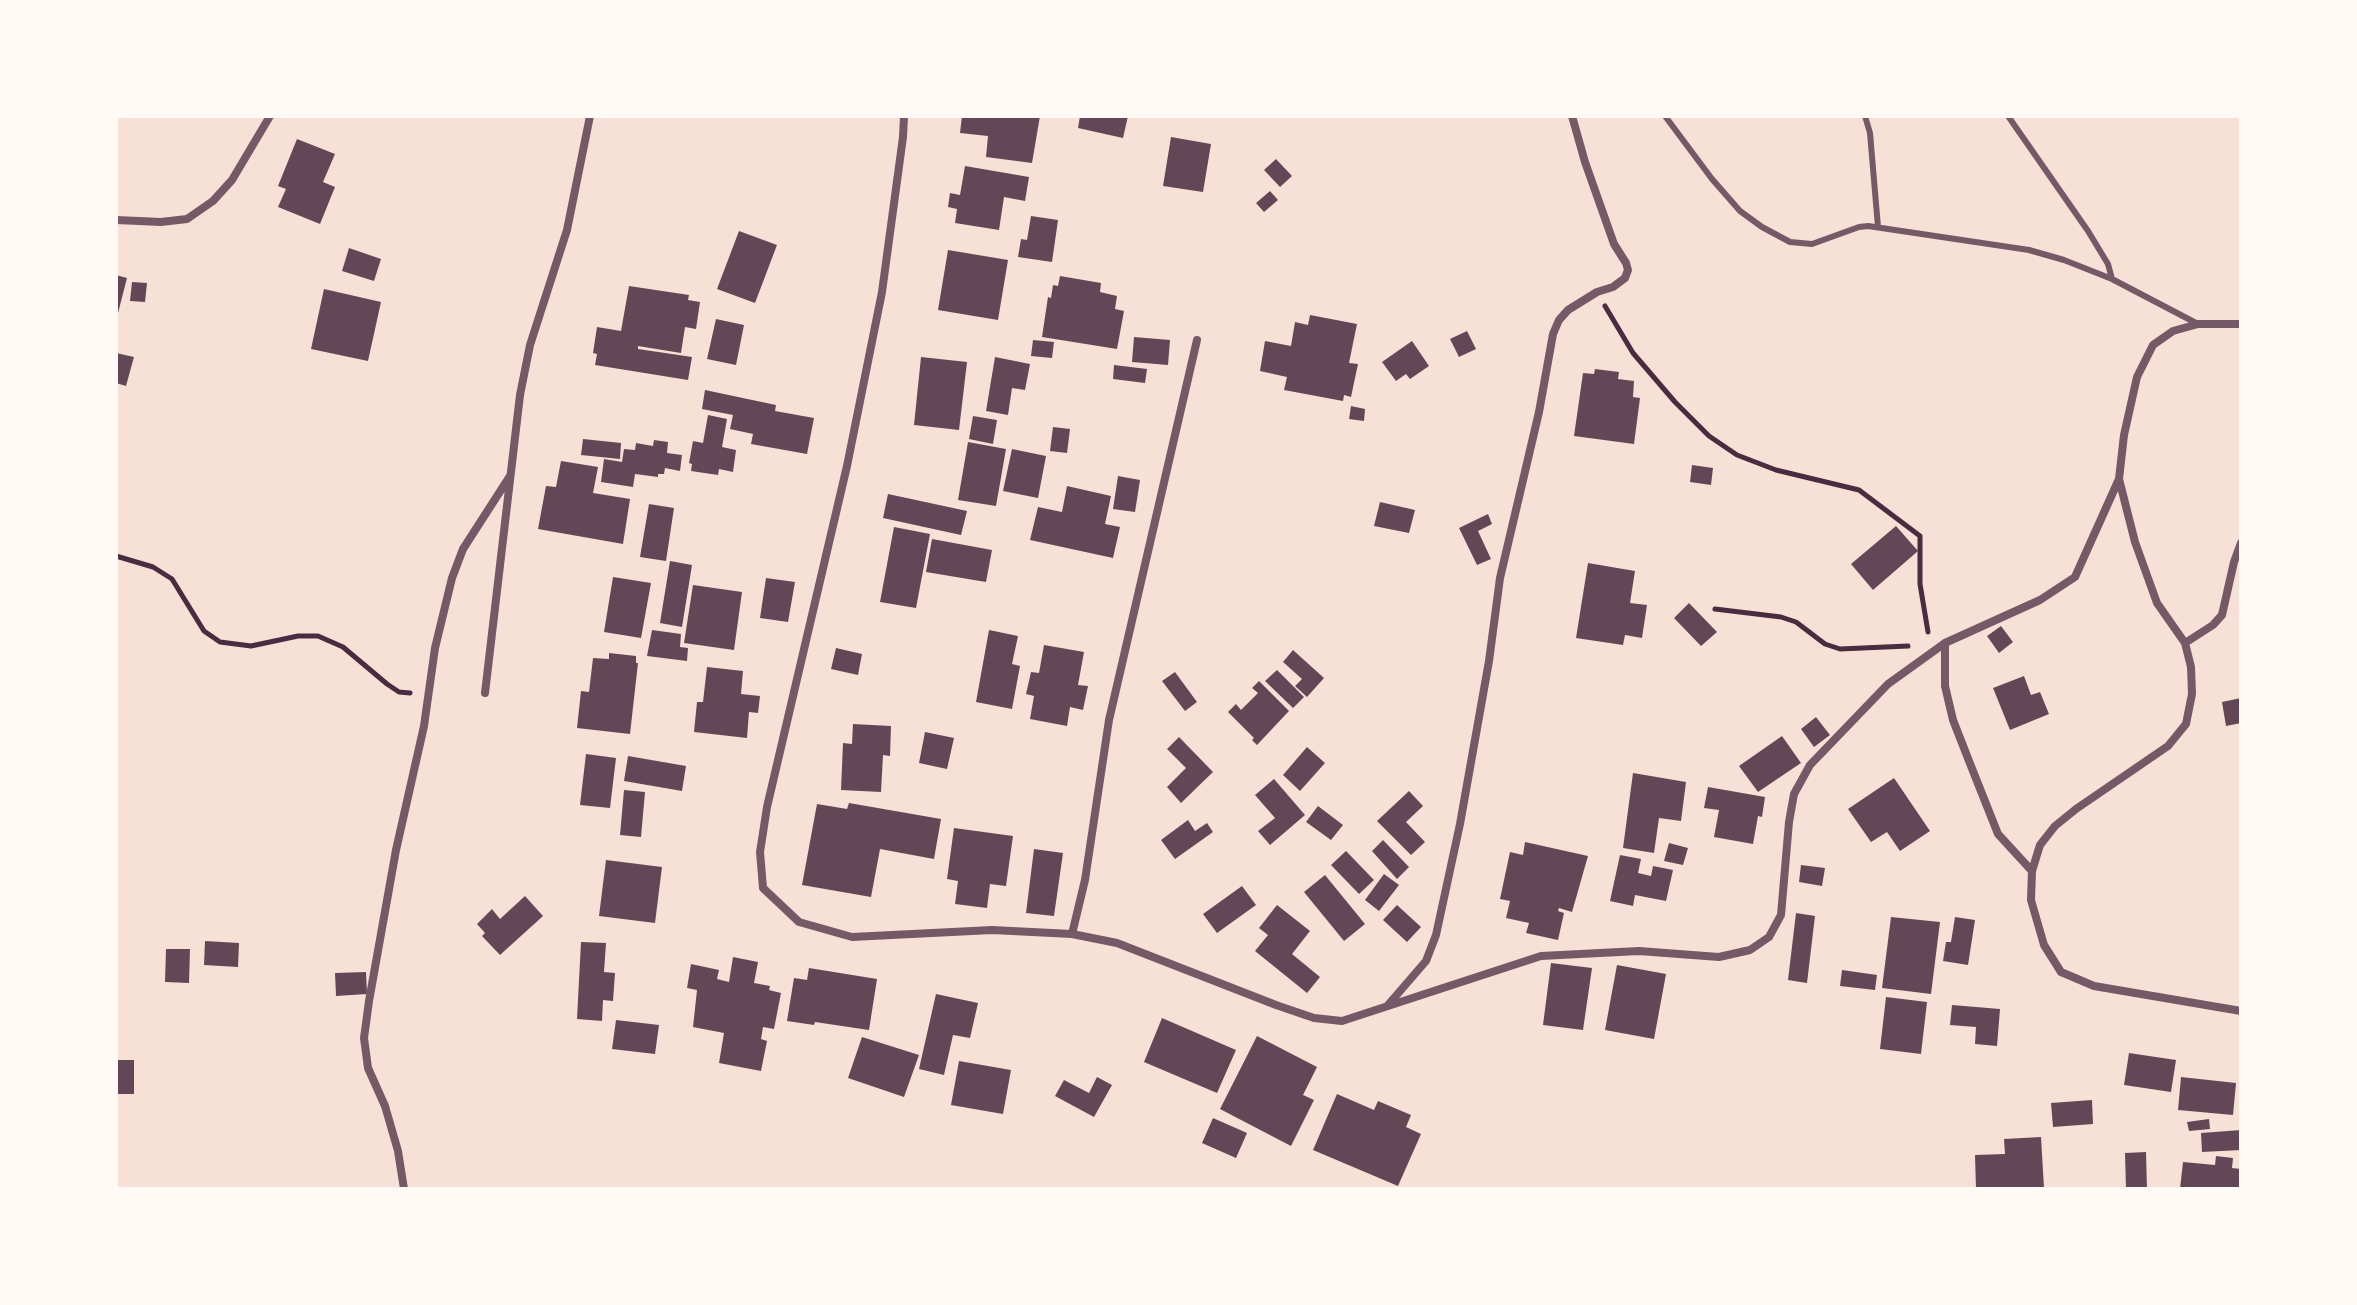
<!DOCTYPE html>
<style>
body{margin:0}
#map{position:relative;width:2357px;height:1305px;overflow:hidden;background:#f7e1d7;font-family:"Source Sans 3",sans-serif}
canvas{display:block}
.frame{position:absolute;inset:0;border:118px solid #fffaf5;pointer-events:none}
</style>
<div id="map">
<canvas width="2357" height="1305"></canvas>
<div class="frame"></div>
</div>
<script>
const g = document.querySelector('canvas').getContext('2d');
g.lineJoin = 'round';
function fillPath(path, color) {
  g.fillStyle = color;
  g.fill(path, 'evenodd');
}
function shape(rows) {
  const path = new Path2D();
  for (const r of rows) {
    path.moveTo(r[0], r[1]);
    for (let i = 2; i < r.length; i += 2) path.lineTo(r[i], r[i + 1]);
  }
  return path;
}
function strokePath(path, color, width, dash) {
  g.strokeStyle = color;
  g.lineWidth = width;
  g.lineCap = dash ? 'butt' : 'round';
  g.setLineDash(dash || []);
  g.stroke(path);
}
fillPath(shape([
 [962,116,1040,116,1032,163,986,157,988,136,960,133],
 [1080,116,1128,116,1123,138,1078,128],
 [1171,137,1211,144,1203,192,1163,186],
 [297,139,335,154,323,182,335,187,320,224,278,207,286,189,278,186],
 [1276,159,1292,176,1280,187,1264,170],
 [965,166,1029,177,1025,201,1004,197,999,230,955,223,957,209,948,207,950,193,960,195],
 [1270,191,1278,200,1264,212,1256,203],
 [1031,216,1058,220,1052,262,1018,257,1021,239,1027,240],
 [739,231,777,245,755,303,717,289],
 [349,248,381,259,374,281,342,271],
 [948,250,1008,260,998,320,938,310],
 [116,275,127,278,117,317,116,317],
 [1060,276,1101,283,1100,292,1117,296,1115,309,1124,311,1117,349,1042,337,1048,297,1051,298,1053,285,1058,286],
 [132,282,147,283,145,302,130,301],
 [629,286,689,295,688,300,700,302,696,329,685,327,681,353,638,346,638,349,692,357,688,380,595,365,597,354,593,353,597,327,621,331],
 [324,289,381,302,368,361,311,349],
 [1310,315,1357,324,1349,363,1358,364,1351,397,1344,395,1343,401,1284,390,1287,377,1260,371,1265,341,1291,346,1295,322,1308,325],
 [716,319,744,325,736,365,707,359],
 [1467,331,1476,349,1459,357,1450,339],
 [1134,337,1170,340,1168,365,1132,362],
 [1033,340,1054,342,1052,358,1031,356],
 [1412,341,1429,366,1410,379,1406,374,1396,381,1382,362],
 [116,353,134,357,126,386,116,383],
 [921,357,967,362,959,430,914,425],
 [995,357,1030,364,1025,390,1012,388,1008,415,986,411],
 [1114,365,1147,369,1145,383,1113,379],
 [1595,369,1619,372,1618,379,1634,381,1633,397,1640,398,1634,444,1574,436,1583,373,1594,374],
 [705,390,776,405,775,411,814,418,807,454,751,444,753,434,730,429,733,415,702,409],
 [1351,406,1365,409,1364,421,1349,419],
 [708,415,727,419,722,447,736,450,733,472,719,469,718,475,691,471,692,464,689,463,693,441,703,443],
 [973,416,997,420,993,444,969,439],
 [1053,427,1070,429,1067,453,1050,451],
 [583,439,621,443,620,459,581,455],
 [654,440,668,442,667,453,682,455,680,471,665,468,664,474,658,474,658,477,635,474,633,487,601,482,604,459,622,462,624,449,635,450,636,443,653,446],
 [968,442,1006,449,996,506,958,500],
 [1012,449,1046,456,1038,498,1003,491],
 [561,461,598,467,593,493,630,499,623,544,538,529,546,486,556,487],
 [1692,465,1713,468,1711,485,1690,482],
 [1118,476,1140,480,1135,512,1113,509],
 [1067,486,1111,496,1105,524,1120,527,1113,558,1030,540,1038,507,1062,512],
 [888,494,967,511,961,535,883,518],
 [1380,502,1415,510,1409,533,1374,526],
 [649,504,674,508,666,561,640,557],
 [1488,514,1492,524,1478,531,1491,559,1477,565,1459,528],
 [1896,526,1918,551,1873,590,1851,564],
 [894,527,930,534,916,608,880,602],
 [932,539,992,550,986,582,926,572],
 [670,561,692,565,682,627,660,623],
 [1588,563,1635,571,1630,603,1647,605,1642,638,1625,635,1623,645,1576,638],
 [613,577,651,583,641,638,604,632],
 [766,578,795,582,788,622,760,618],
 [693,585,742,592,734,650,684,643],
 [1689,603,1717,632,1701,646,1674,618],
 [2001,626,2013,642,1999,653,1987,636],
 [652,630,681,634,680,647,688,648,687,661,647,656],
 [989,630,1018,636,1012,664,1020,666,1012,709,976,702],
 [1044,645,1084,652,1078,685,1088,686,1083,710,1070,707,1067,726,1030,719,1034,696,1026,694,1031,672,1039,673],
 [836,648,862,654,858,675,831,669],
 [1293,650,1324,678,1307,697,1295,686,1302,679,1283,662],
 [609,653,636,656,636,663,638,663,630,734,577,728,581,691,589,692,593,658,609,659],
 [707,667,743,671,741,694,760,696,758,713,749,712,747,738,694,732,697,702,703,702],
 [1277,670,1304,697,1293,708,1265,681],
 [1175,672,1197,702,1185,711,1162,681],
 [2024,676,2031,695,2040,692,2049,714,2010,730,1993,688],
 [1259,681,1289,711,1257,745,1252,740,1254,738,1228,712,1236,704,1241,710,1258,693,1252,688],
 [2241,698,2241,723,2226,726,2222,702],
 [1816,717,1830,735,1814,747,1801,729],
 [853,724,891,726,890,756,883,755,881,792,841,790,843,743,852,744],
 [925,732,954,738,947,769,919,763],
 [1782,736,1801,763,1758,792,1739,766],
 [1179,737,1213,772,1181,803,1167,787,1186,768,1167,749],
 [1307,747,1325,763,1300,791,1283,775],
 [586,754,616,758,610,808,580,805],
 [628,756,686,766,682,791,624,781],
 [1633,773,1686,782,1681,821,1659,818,1654,853,1623,848],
 [1894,778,1930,831,1900,851,1887,832,1871,842,1848,809],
 [1274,779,1305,815,1270,845,1258,831,1275,818,1255,795],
 [1708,787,1765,797,1762,817,1758,816,1753,844,1714,837,1719,810,1704,808],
 [624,790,645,792,641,837,620,835],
 [1409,791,1423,806,1406,822,1425,842,1411,855,1377,821],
 [849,803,941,819,934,859,880,849,871,897,802,885,817,804,847,809],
 [1318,806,1343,825,1331,840,1306,822],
 [1188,820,1195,831,1207,823,1213,832,1175,859,1161,840],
 [954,828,1013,836,1006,886,990,884,987,908,955,904,958,881,947,879],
 [1383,840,1409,867,1397,879,1372,851],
 [1525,842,1588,856,1572,912,1559,908,1558,911,1564,913,1558,940,1526,933,1529,923,1506,918,1510,901,1500,899,1510,852,1523,855],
 [1669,843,1688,848,1683,865,1664,861],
 [1034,849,1063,853,1054,916,1026,913],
 [1346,851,1374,880,1359,894,1331,865],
 [1620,855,1641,859,1638,873,1651,876,1653,866,1673,870,1666,901,1635,895,1633,906,1610,901],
 [606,860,662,867,655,923,599,916],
 [1801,865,1825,868,1822,886,1799,882],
 [1384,874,1399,885,1379,911,1365,900],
 [1325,875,1365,924,1344,941,1304,892],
 [1242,886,1256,905,1217,933,1203,914],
 [525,896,543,916,500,955,482,936,485,933,477,924,492,909,500,919],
 [1277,905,1310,931,1292,954,1320,977,1307,993,1255,951,1268,935,1259,928],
 [1397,905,1421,927,1407,942,1383,920],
 [1796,913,1815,916,1807,983,1788,980],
 [1891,917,1940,922,1931,994,1882,988],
 [1955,917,1975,920,1968,965,1943,961,1946,942,1951,942],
 [205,941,239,943,238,967,204,965],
 [581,942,606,943,604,972,615,973,613,1001,603,1000,602,1021,577,1019],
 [166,949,190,949,189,983,165,982],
 [733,957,758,962,754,983,770,986,769,990,781,993,774,1029,763,1027,761,1039,767,1041,761,1071,719,1063,724,1033,693,1027,697,990,687,988,691,964,719,970,717,979,729,982],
 [1551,963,1592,968,1583,1030,1543,1025],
 [1617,965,1666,974,1654,1039,1605,1030],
 [809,968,877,979,869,1030,815,1022,814,1025,787,1021,794,978,807,980],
 [1842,970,1877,975,1875,990,1840,986],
 [366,972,367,994,336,996,335,973],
 [936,994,978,1003,970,1038,953,1035,944,1075,919,1069],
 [1886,997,1927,1002,1921,1054,1880,1049],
 [1952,1005,2000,1009,1997,1046,1975,1044,1976,1027,1950,1025],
 [1162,1018,1236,1050,1217,1093,1144,1062],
 [616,1020,659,1025,655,1054,612,1049],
 [1257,1036,1317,1067,1303,1095,1314,1100,1291,1146,1220,1109],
 [862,1037,919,1055,904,1097,848,1078],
 [2129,1053,2176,1060,2171,1092,2124,1085],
 [116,1060,134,1060,134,1094,116,1094],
 [959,1061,1011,1070,1003,1114,951,1105],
 [1097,1077,1112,1085,1094,1117,1055,1096,1064,1080,1089,1093],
 [2181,1077,2236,1083,2233,1115,2178,1110],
 [1337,1094,1374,1110,1378,1101,1411,1115,1406,1127,1421,1134,1398,1186,1313,1150],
 [2092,1100,2093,1124,2053,1127,2051,1103],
 [1213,1118,1247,1133,1236,1158,1202,1143],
 [2209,1119,2210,1129,2189,1131,2187,1122],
 [2241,1130,2241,1150,2202,1152,2201,1133],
 [2041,1137,2044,1188,1976,1189,1975,1155,2005,1154,2004,1139],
 [2146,1152,2147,1189,2126,1189,2125,1153],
 [2216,1156,2233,1158,2232,1168,2241,1169,2241,1189,2180,1189,2183,1162,2215,1165]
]), '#644757');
strokePath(shape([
 [1605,306,1633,353,1675,402,1709,436,1737,455,1776,470,1859,490,1920,536,1920,584,1928,632],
 [116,556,153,567,172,579,204,631,220,642,251,646,298,636,318,636,343,647,387,684,399,692,410,693],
 [1715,609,1781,617,1796,622,1825,644,1840,649,1908,646]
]), '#4a2c40', 5);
strokePath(shape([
 [1665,116,1712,179,1740,211,1762,227,1790,242,1812,244,1859,227,1868,226,2029,250,2064,260,2112,279,2198,324],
 [1865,116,1870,133,1878,227],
 [2008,116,2088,231,2108,264,2112,279]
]), '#755966', 6);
strokePath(shape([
 [904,116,903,137,882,292,847,466,767,807,760,852,763,888,799,922,852,937,992,930,1072,934,1117,943,1276,1005,1314,1018,1342,1021,1541,956,1639,951,1719,957,1750,950,1769,937,1781,915,1789,822,1794,794,1810,765,1888,684,1945,643,2040,600,2075,577,2119,479],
 [116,220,161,222,187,219,213,201,232,180,270,116],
 [2241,324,2198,324,2173,331,2153,345,2137,377,2124,435,2119,479,2135,542,2157,603,2185,643,2191,667,2192,694,2186,724,2168,746,2076,809,2055,826,2040,845,2032,871,2031,900,2044,945,2061,972,2094,986,2241,1011],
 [1945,643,1945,686,1953,720,1969,761,1998,834,2032,871],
 [2185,643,2213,625,2222,615,2234,562,2241,543],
 [485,693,520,395,530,345,567,230,590,116],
 [1072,934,1085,880,1109,720,1197,340],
 [1388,1005,1426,961,1436,935,1460,824,1489,661,1500,578,1539,412,1553,334,1559,320,1568,310,1597,292,1613,287,1625,278,1628,270,1626,263,1614,244,1585,162,1572,116],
 [404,1189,398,1151,385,1106,368,1068,364,1038,369,1001,396,850,424,726,435,648,452,578,463,549,510,476]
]), '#755966', 8);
</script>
